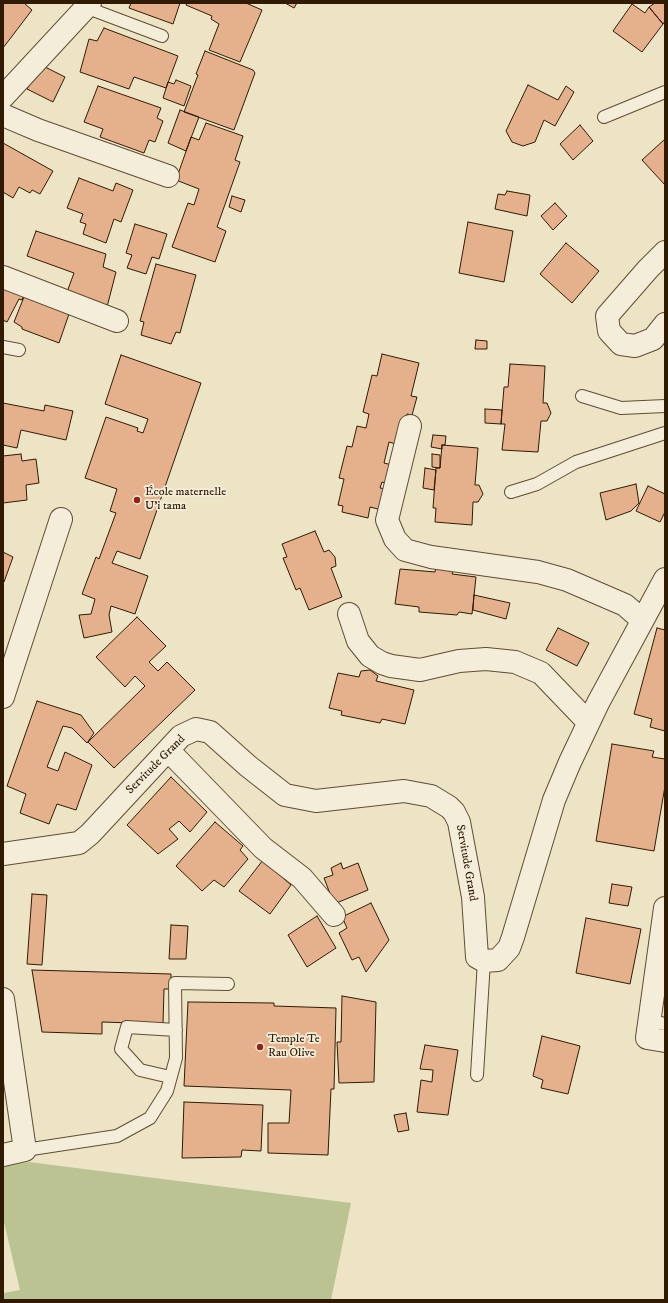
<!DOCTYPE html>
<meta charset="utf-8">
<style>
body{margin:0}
#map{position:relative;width:668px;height:1303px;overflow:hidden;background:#ede4c6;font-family:"IM FELL DW Pica",serif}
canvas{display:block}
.frame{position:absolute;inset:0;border:4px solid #311a02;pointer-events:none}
</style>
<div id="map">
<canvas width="668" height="1303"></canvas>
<div class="frame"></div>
</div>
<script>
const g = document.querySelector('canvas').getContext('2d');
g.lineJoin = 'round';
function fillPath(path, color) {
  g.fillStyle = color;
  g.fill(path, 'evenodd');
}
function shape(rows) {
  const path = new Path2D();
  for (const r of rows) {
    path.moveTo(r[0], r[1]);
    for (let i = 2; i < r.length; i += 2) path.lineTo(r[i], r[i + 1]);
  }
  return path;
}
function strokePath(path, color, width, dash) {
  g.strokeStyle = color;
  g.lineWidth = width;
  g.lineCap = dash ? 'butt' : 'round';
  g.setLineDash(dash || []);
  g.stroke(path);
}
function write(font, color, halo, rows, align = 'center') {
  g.font = font + ' "IM FELL DW Pica",serif';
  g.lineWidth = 3.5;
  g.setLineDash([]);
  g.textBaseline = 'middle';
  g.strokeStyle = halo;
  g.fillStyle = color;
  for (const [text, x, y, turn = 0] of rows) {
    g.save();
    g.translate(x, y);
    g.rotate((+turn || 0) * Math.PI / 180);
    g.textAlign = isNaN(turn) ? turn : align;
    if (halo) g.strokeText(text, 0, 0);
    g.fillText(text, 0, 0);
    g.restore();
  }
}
fillPath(shape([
 [29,1162,351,1203,331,1300,3,1300,3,1293,20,1290,3,1218,3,1167]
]), '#bcc393');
const building = shape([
 [3,3,24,3,32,10,3,48,3,3],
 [131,3,180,3,173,24,129,8,131,3],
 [187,3,246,3,262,10,240,62,209,50,219,24,211,19,212,16,186,5,187,3],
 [285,3,297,3,294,8,285,3],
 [655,3,665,3,665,21,663,24,649,7,655,3],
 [632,4,645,13,649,7,663,24,642,52,613,31,632,4],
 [104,28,178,56,166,88,134,77,129,89,80,72,89,39,97,41,104,28],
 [205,51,253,70,255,73,234,130,184,112,198,75,196,74,205,51],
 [41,65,65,77,53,102,27,89,41,65],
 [176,80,191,86,184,106,163,98,168,82,174,84,176,80],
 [528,85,558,100,566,86,574,92,555,126,544,120,535,142,523,146,512,142,506,131,528,85],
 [98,86,161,108,157,118,163,121,155,142,149,140,144,153,100,137,103,129,84,122,98,86],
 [180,110,199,117,186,151,168,143,180,110],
 [206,123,243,136,235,160,240,162,217,227,226,231,215,262,172,247,188,203,194,205,199,189,176,180,191,137,199,140,206,123],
 [580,125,593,141,573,160,560,144,580,125],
 [665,139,665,185,642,160,665,139],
 [3,143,53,171,40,194,32,190,30,193,19,187,13,198,3,192,3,143],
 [79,178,113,191,116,183,133,190,121,222,114,219,106,243,83,234,86,224,80,222,83,214,67,208,79,178],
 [507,191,530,195,527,216,495,209,498,194,505,195,507,191],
 [232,196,245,200,241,212,229,207,232,196],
 [555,203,567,216,553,230,541,216,555,203],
 [468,222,513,231,504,282,459,273,468,222],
 [135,224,167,234,159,259,152,257,146,274,127,268,132,255,126,253,135,224],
 [36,231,106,254,103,267,116,272,107,307,67,292,74,273,27,256,36,231],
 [566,243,599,271,572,303,540,274,566,243],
 [156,264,196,275,180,333,176,332,171,344,141,335,144,322,140,321,156,264],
 [3,283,25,293,22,300,19,299,7,322,3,320,3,283],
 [24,297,69,314,59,343,22,329,22,327,14,322,24,297],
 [476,340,487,341,487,349,475,349,476,340],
 [382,354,419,363,411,396,417,397,412,415,407,414,399,445,389,442,384,463,392,465,388,484,382,482,380,488,391,490,386,511,370,507,368,518,342,512,343,506,338,505,344,479,339,478,347,446,352,447,357,426,366,428,369,414,363,412,372,375,377,376,382,354],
 [121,355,201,383,140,559,117,551,112,563,148,576,135,614,111,606,109,615,112,632,84,638,79,615,91,614,95,599,82,594,96,557,99,559,116,513,110,511,117,489,85,478,106,417,138,428,137,431,143,433,148,419,105,404,121,355],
 [510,364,545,366,543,403,547,403,551,413,547,421,541,421,538,452,502,450,505,424,501,424,504,387,508,387,510,364],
 [3,403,44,411,45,405,73,411,66,440,21,430,17,448,3,445,3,403],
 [485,409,502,410,501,424,485,423,485,409],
 [433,435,446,436,445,445,442,445,442,449,431,447,433,435],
 [442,445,478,448,475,485,479,485,483,494,478,502,473,502,472,525,435,522,436,508,433,508,436,468,440,468,442,445],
 [21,454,22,461,36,459,39,483,26,485,27,500,3,503,3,456,21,454],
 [432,454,440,455,440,468,432,467,432,454],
 [425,468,436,470,434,490,423,488,425,468],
 [636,484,639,503,631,511,606,520,600,493,636,484],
 [648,486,665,494,665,512,660,522,636,511,648,486],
 [315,531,324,552,329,550,335,557,336,566,331,568,342,597,309,610,300,588,296,590,283,558,287,557,282,544,315,531],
 [3,552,13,557,4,582,3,582,3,552],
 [436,566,454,569,452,574,476,577,472,614,459,612,457,615,419,612,419,607,395,604,400,569,435,572,436,566],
 [474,595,510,603,506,619,473,610,474,595],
 [137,617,166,646,149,662,158,671,167,662,195,690,114,768,88,742,145,686,135,676,125,687,96,657,137,617],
 [558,628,589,643,577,666,546,650,558,628],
 [657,628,665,630,665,731,650,727,652,719,634,714,657,628],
 [370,670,378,676,376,681,414,690,405,724,382,719,380,723,341,715,342,711,329,708,338,673,359,677,361,671,370,670],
 [37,701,81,715,94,733,87,743,72,728,63,726,47,767,58,771,65,752,92,765,76,810,57,804,49,824,20,813,26,794,7,786,37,701],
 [612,744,654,751,652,757,665,759,665,786,654,851,596,841,612,744],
 [171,777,207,812,190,832,179,821,169,829,178,839,158,854,127,825,171,777],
 [215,822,243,846,240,850,248,859,224,887,214,880,202,891,176,866,215,822],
 [263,860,291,885,270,914,239,891,263,860],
 [341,863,343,869,358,863,368,890,334,904,324,878,333,875,331,868,341,863],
 [612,884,632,887,628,906,609,903,612,884],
 [32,894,47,895,42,965,27,964,32,894],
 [371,903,389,940,366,972,359,957,352,960,339,933,347,928,342,917,371,903],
 [317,916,336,948,307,967,288,935,317,916],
 [586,918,641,929,630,984,576,973,586,918],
 [171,925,188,926,186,959,169,959,171,925],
 [32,970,171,974,171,989,164,989,163,1024,102,1022,102,1034,42,1032,32,970],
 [342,996,376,1002,374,1082,339,1083,337,1042,341,1042,342,996],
 [188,1002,274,1003,274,1006,336,1008,334,1089,331,1089,328,1155,268,1153,268,1123,289,1123,291,1090,184,1086,188,1002],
 [542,1036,580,1046,568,1094,541,1088,543,1080,533,1076,542,1036],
 [425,1045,458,1050,448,1115,417,1112,421,1080,432,1082,433,1070,420,1069,425,1045],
 [184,1102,263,1105,261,1151,242,1150,241,1157,182,1158,184,1102],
 [406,1113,409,1130,398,1132,394,1115,406,1113]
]);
fillPath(building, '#e4b18c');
strokePath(building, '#311a02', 1);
const lane = shape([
 [85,7,162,36],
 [604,117,665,92],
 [3,347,19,350],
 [582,396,621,408,665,406],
 [511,492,537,484,576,462,665,433],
 [649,1020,665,1024],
 [477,1075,484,961],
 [170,1077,140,1070,121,1049,127,1027,176,1030],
 [25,1150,117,1136,150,1118,167,1091,176,1058,175,983,228,984]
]);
const street = shape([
 [3,97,90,3],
 [3,115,38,130,168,176],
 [665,252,648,269,607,316,609,331,621,344,635,346,653,339,665,324],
 [3,277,117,321],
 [410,426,387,520,395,539,405,550,431,557,538,572,567,580,625,605,642,620],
 [349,614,358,641,370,656,382,663,391,666,420,670,459,661,486,659,515,662,541,673,588,722],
 [3,697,61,519],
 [168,750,263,848,302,878,334,915],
 [3,854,79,843,90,834,181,736,196,729,210,732,248,766,285,795,316,801,404,791,431,796,449,807,454,812,459,822,473,897,477,957,484,961,498,960,509,948,513,937,554,800,570,762,598,703,665,579],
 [665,908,647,1038,665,1041],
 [3,999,25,1150,3,1155]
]);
strokePath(lane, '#604c33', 14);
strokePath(street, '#604c33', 24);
strokePath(lane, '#f3edda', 12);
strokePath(street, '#f3edda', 22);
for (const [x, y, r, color] of [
 [137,500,4,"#8f2418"],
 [260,1047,4,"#8f2418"]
]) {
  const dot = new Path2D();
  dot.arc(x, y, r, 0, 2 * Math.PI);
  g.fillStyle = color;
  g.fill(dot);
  strokePath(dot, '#f3edda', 1.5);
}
write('12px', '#311a02', '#f3edda', [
 ["École maternelle",145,493],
 ["U'i tama",145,507],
 ["Temple Te",268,1040],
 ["Rau Olive",268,1054]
], 'left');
write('12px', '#311a02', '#f3edda', [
 ["Servitude Grand",156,765,-45],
 ["Servitude Grand",466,863,80]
]);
</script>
